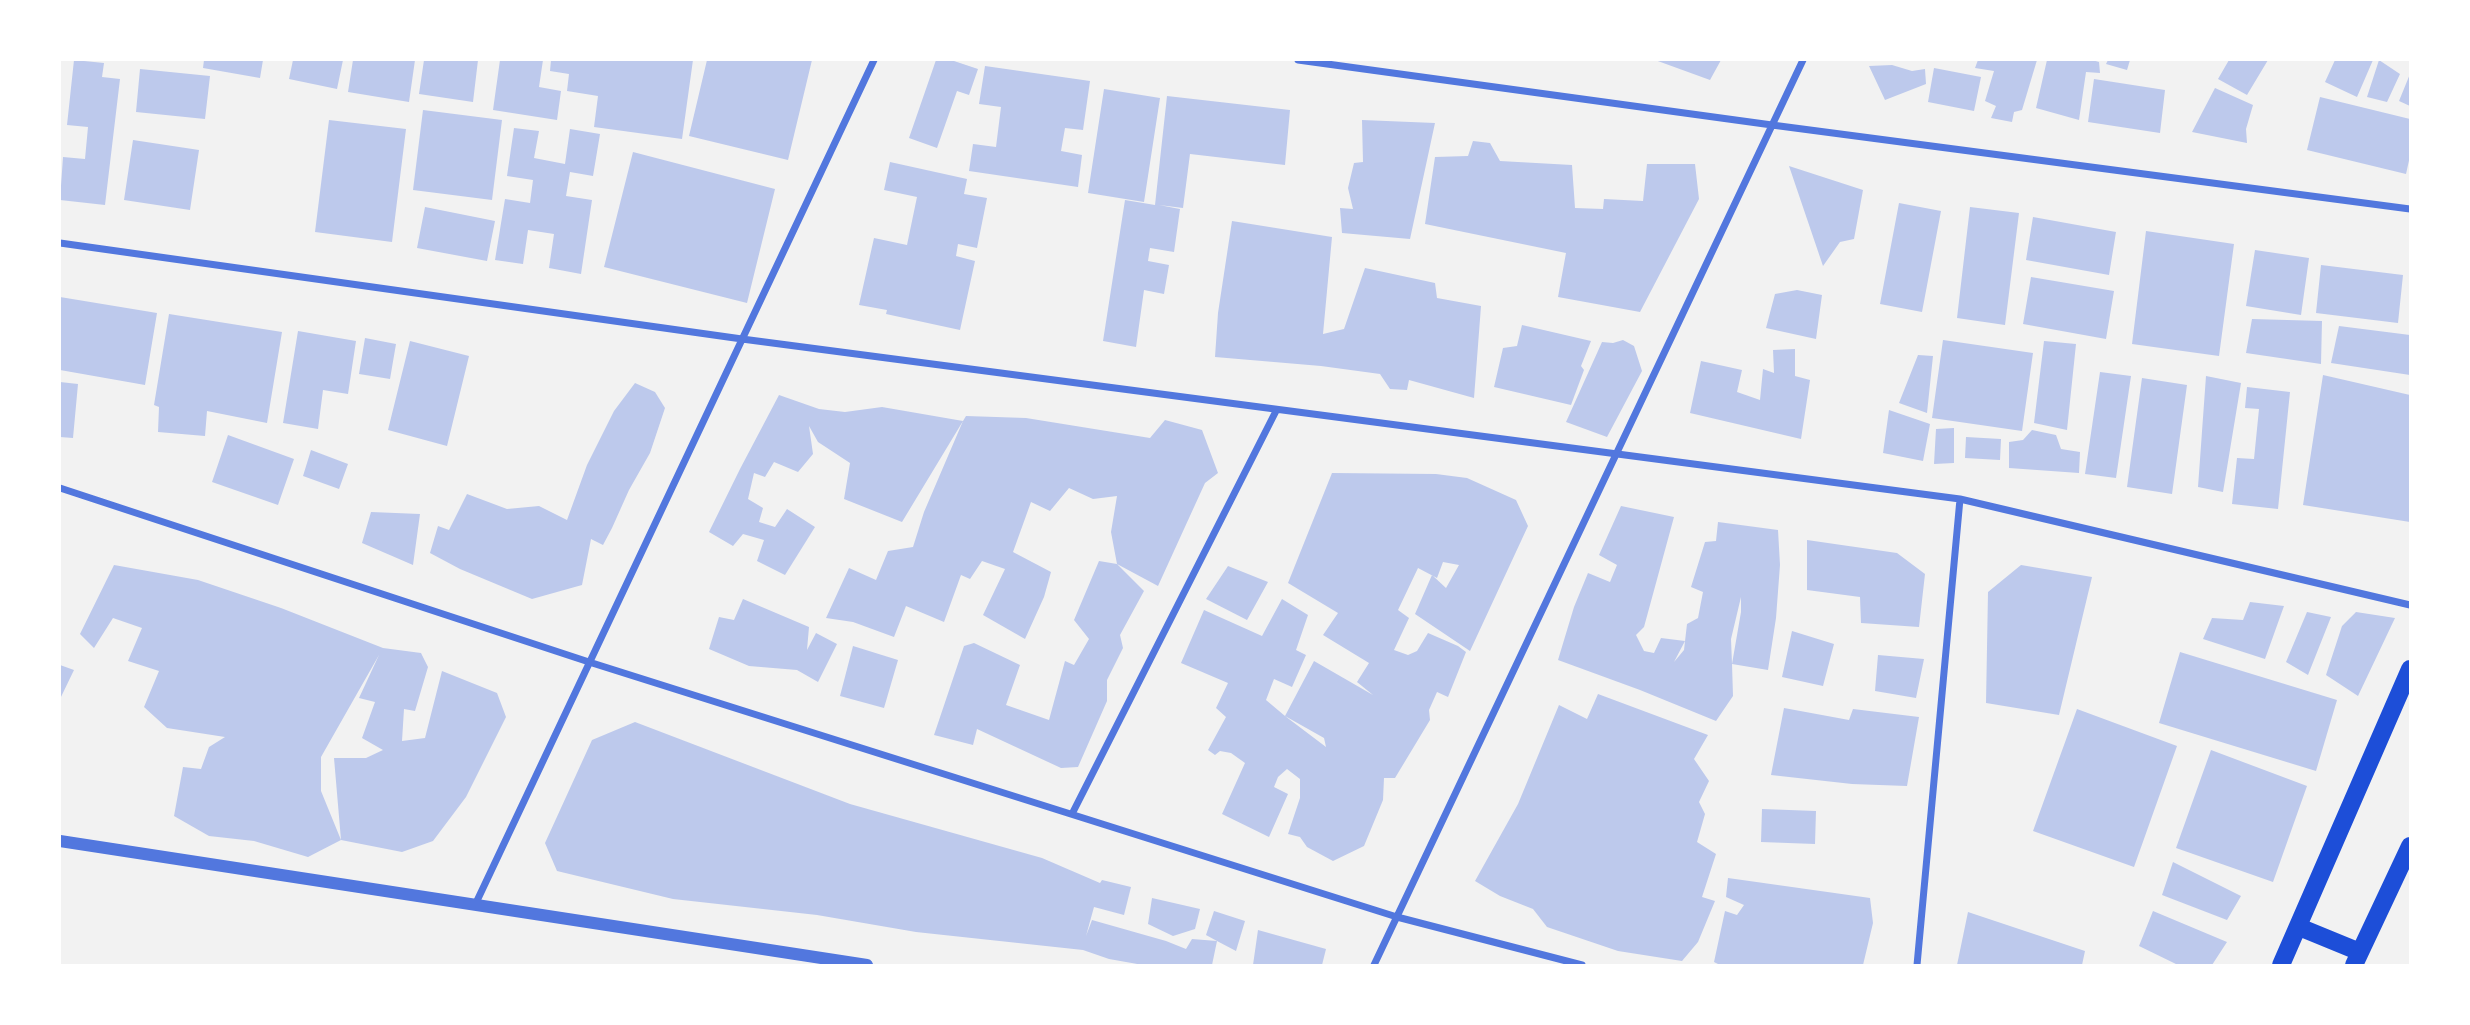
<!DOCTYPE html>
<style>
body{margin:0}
#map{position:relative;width:2470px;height:1025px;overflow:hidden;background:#f2f2f2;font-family:"Titillium Web",sans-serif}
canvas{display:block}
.frame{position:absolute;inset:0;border:61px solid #fff;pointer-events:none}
</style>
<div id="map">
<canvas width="2470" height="1025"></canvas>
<div class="frame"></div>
</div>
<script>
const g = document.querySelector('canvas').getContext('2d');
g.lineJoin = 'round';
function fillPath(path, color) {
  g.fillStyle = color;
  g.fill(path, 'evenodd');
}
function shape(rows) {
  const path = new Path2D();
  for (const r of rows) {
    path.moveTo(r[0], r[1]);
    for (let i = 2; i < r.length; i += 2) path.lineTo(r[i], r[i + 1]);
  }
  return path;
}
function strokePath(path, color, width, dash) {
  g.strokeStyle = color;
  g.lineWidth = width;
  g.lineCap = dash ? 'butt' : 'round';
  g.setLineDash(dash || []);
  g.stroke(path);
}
fillPath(shape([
 [74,60,104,63,102,77,120,79,105,205,60,200,63,157,85,159,88,127,67,125],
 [204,60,263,60,260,78,203,68],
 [293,60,343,60,337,89,289,79],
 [353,60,415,60,409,102,348,92],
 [424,60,478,60,473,102,419,94],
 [500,60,543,60,539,87,561,91,557,120,493,110],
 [551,60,693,60,682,139,594,127,598,96,567,91,569,74,550,71],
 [707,60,812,60,788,160,689,136],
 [936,60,951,60,978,69,969,95,957,91,937,148,909,138],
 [1655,60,1721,60,1710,80],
 [1978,60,2037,60,2022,110,2014,112,2012,122,1991,118,1996,106,1985,101,1994,71,1975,68],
 [2047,60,2092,60,2099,62,2100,73,2086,72,2079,120,2036,108],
 [2108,60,2130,60,2127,70,2106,64],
 [2229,60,2268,60,2247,95,2218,79],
 [2335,60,2373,60,2357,97,2325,82],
 [2379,60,2400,74,2387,102,2367,97],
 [1892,65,1912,71,1925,69,1926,84,1885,100,1869,66],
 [985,66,1090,81,1083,130,1065,128,1061,151,1082,155,1078,187,969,171,973,144,996,147,1001,107,979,104],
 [1934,68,1981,77,1974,111,1928,102],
 [140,69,210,76,205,119,136,112],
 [2410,74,2410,106,2399,101],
 [2094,79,2165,90,2160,133,2088,122],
 [2215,88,2253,105,2246,129,2247,143,2192,132],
 [1104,89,1160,98,1144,202,1088,193],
 [1167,96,1290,110,1285,165,1190,154,1183,208,1159,205,1180,209,1174,252,1150,248,1148,261,1169,265,1164,294,1144,290,1136,347,1103,341,1125,200,1155,205],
 [2320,97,2410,119,2410,156,2406,174,2307,150],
 [423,110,502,120,492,200,413,190],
 [329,120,406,129,392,242,315,232],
 [1362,120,1435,123,1410,239,1342,233,1340,208,1353,209,1348,188,1354,163,1363,162],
 [514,128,539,131,534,158,565,164,570,129,600,134,593,176,570,172,566,196,592,200,581,274,549,268,554,234,528,230,523,264,495,260,505,199,530,203,533,180,507,176],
 [133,140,199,150,190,210,124,200],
 [1473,141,1490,143,1500,161,1572,165,1575,208,1603,209,1604,199,1643,201,1647,164,1695,164,1699,199,1640,312,1558,297,1566,253,1425,224,1435,157,1468,156],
 [633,152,775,189,747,303,604,267],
 [890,162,967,179,964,194,987,198,977,248,958,244,956,256,975,261,960,330,886,314,887,310,859,305,874,238,907,245,917,197,884,190],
 [1789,166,1863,190,1854,239,1840,242,1823,266],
 [1899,203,1941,211,1922,312,1880,304],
 [425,207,495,221,487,261,417,248],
 [1970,207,2019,213,2005,325,1957,318],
 [2033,217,2116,232,2109,275,2026,260],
 [1232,221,1332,237,1323,334,1344,329,1365,268,1435,283,1437,298,1481,306,1474,398,1409,380,1407,390,1390,389,1380,374,1321,366,1215,357,1218,313],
 [2146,231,2234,244,2219,356,2132,344],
 [2255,250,2309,258,2301,315,2246,306],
 [2321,265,2403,275,2398,323,2316,313],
 [2031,277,2114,291,2106,339,2023,324],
 [1797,290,1822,295,1816,339,1766,328,1775,294],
 [60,297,157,313,145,385,60,370],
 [169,314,282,332,267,423,207,411,205,436,158,432,159,407,154,405],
 [2252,319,2322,321,2321,364,2246,353],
 [1522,325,1591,341,1581,366,1584,370,1571,405,1494,387,1503,348,1517,346],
 [2339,326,2410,335,2410,375,2331,363],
 [298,331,356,341,348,394,323,390,318,429,283,423],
 [365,338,396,344,390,379,359,374],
 [1623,340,1634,346,1642,371,1607,437,1566,422,1602,342,1613,343],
 [1943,340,2033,353,2022,431,1932,418],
 [410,341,469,356,447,446,388,430],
 [2044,341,2076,344,2067,430,2034,423],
 [1795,349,1795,376,1810,380,1801,439,1690,413,1701,361,1742,370,1737,392,1760,400,1763,369,1774,373,1773,350],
 [1918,355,1933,356,1927,413,1899,403],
 [2100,372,2131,376,2116,478,2085,474],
 [2323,375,2410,395,2410,522,2303,505],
 [2206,376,2241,383,2223,492,2198,487],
 [2142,378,2187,385,2172,494,2127,487],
 [60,382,78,384,73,438,60,437],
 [635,383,655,392,665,408,650,453,629,490,612,528,603,545,591,539,582,585,532,599,460,569,430,553,438,526,449,530,467,494,507,509,539,506,567,520,587,465,614,411],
 [2247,387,2290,392,2278,509,2232,504,2237,458,2254,459,2259,409,2245,408],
 [779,395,819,409,845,412,882,407,963,421,966,416,1026,418,1150,438,1165,420,1202,430,1218,473,1205,483,1158,586,1117,564,1144,591,1120,635,1123,648,1107,680,1107,701,1078,767,1061,768,977,729,973,745,934,735,964,646,974,643,1020,665,1006,705,1049,720,1065,661,1074,665,1089,639,1074,620,1099,561,1117,564,1111,532,1117,496,1093,499,1069,488,1050,511,1031,502,1013,552,1051,572,1044,597,1025,639,983,615,1005,569,982,561,970,579,961,575,944,622,906,606,894,637,853,622,826,618,849,568,876,580,888,551,913,547,924,512,963,421,902,522,844,499,850,463,818,442,809,426,813,454,798,472,774,462,765,477,754,473,748,499,763,508,759,522,775,527,787,509,815,527,785,575,757,561,764,540,743,534,733,546,709,532,740,469],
 [1889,410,1930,424,1923,461,1883,453],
 [1954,428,1954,463,1934,464,1936,429],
 [2032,430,2056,435,2061,449,2080,452,2079,473,2009,468,2009,442,2023,440],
 [228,435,294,459,278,505,212,482],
 [1966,437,2001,439,2000,460,1965,458],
 [311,450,348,464,339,489,303,476],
 [1332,473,1436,474,1467,478,1516,500,1528,526,1470,651,1415,614,1432,575,1446,588,1459,565,1443,562,1437,578,1418,568,1398,610,1409,618,1394,650,1408,655,1417,651,1428,633,1458,646,1466,652,1448,697,1437,692,1429,710,1430,720,1395,778,1384,778,1383,800,1364,846,1333,861,1307,847,1300,837,1288,834,1300,798,1300,779,1287,769,1278,777,1274,787,1288,794,1269,837,1222,814,1245,763,1231,753,1220,751,1215,755,1208,750,1226,717,1216,708,1228,683,1181,663,1204,610,1262,636,1282,599,1308,615,1296,650,1306,655,1292,687,1274,679,1266,700,1285,716,1326,747,1324,738,1285,716,1314,661,1373,695,1357,682,1369,663,1323,635,1338,613,1288,583],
 [1621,506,1674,517,1644,627,1636,635,1644,651,1654,653,1661,638,1685,641,1674,662,1684,650,1687,624,1698,618,1703,592,1691,587,1705,542,1716,541,1718,522,1778,530,1780,565,1776,618,1768,670,1732,664,1733,696,1716,721,1640,690,1558,660,1574,607,1588,573,1610,582,1617,565,1599,555],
 [1741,597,1741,612,1732,664,1731,639],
 [371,512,420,514,413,565,362,543],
 [1807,540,1897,553,1925,574,1919,627,1861,623,1860,597,1807,590],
 [114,565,198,580,281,608,383,648,421,653,428,667,415,711,404,709,402,741,425,738,442,671,497,693,506,717,466,797,433,841,402,852,341,840,308,857,254,841,209,836,174,816,183,767,201,769,209,747,225,737,167,728,144,707,159,671,128,661,142,628,113,618,94,648,80,634],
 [379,655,359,698,375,702,362,738,383,750,366,758,334,758,341,840,321,791,321,757],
 [2021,565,2092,577,2059,715,1986,703,1988,592],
 [1228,566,1268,582,1247,620,1206,599],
 [743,599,809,627,807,650,816,633,837,644,818,682,797,670,749,666,709,649,719,617,734,620],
 [2250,602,2284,606,2265,659,2203,639,2212,618,2243,620],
 [2307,612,2331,617,2308,675,2286,662],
 [2356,612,2395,618,2358,696,2326,675,2342,626],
 [1792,631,1834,644,1823,686,1782,677],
 [853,646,898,660,884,708,840,696],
 [2180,652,2337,700,2316,771,2159,723],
 [1878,655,1924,659,1916,698,1875,691],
 [60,665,74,670,60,699],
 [1598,694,1708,735,1694,759,1709,781,1699,802,1705,814,1697,842,1716,854,1702,897,1715,901,1698,942,1682,961,1618,951,1547,927,1533,909,1500,896,1475,881,1518,804,1559,705,1587,719],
 [1784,708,1849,720,1853,709,1919,717,1907,786,1852,784,1771,775],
 [2077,709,2177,746,2134,867,2033,831],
 [635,722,850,804,1042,858,1100,883,1102,880,1131,887,1124,915,1094,907,1086,936,1092,920,1166,941,1186,949,1192,939,1217,941,1206,935,1214,911,1245,921,1236,951,1217,941,1212,965,1143,965,1109,959,1083,950,916,932,817,915,673,899,557,871,545,843,592,740],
 [2211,750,2307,786,2273,882,2176,848],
 [1762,809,1816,811,1815,844,1761,842],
 [2173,862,2241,896,2227,920,2162,895],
 [1728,878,1870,898,1873,923,1863,965,1720,965,1714,962,1725,911,1737,915,1744,905,1726,897],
 [1152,898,1200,909,1195,929,1173,936,1148,924],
 [2153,911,2227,942,2212,965,2178,965,2139,946],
 [1968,912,2085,951,2082,965,1957,965],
 [1258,930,1326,949,1322,965,1253,965]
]), '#bdc9ec');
strokePath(shape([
 [1298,60,1772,125,2410,209],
 [60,243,742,339,1960,499,2410,605],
 [60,488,589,662,1397,917,1582,965],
 [1072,814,1276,411],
 [475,905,874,60],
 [1374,965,1803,60],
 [1917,965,1960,499]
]), '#5277de', 7);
strokePath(shape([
 [60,841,867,965]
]), '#5277de', 12);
strokePath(shape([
 [2299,927,2360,952],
 [2281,965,2410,669],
 [2354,965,2410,846]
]), '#1d4ed8', 18);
</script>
